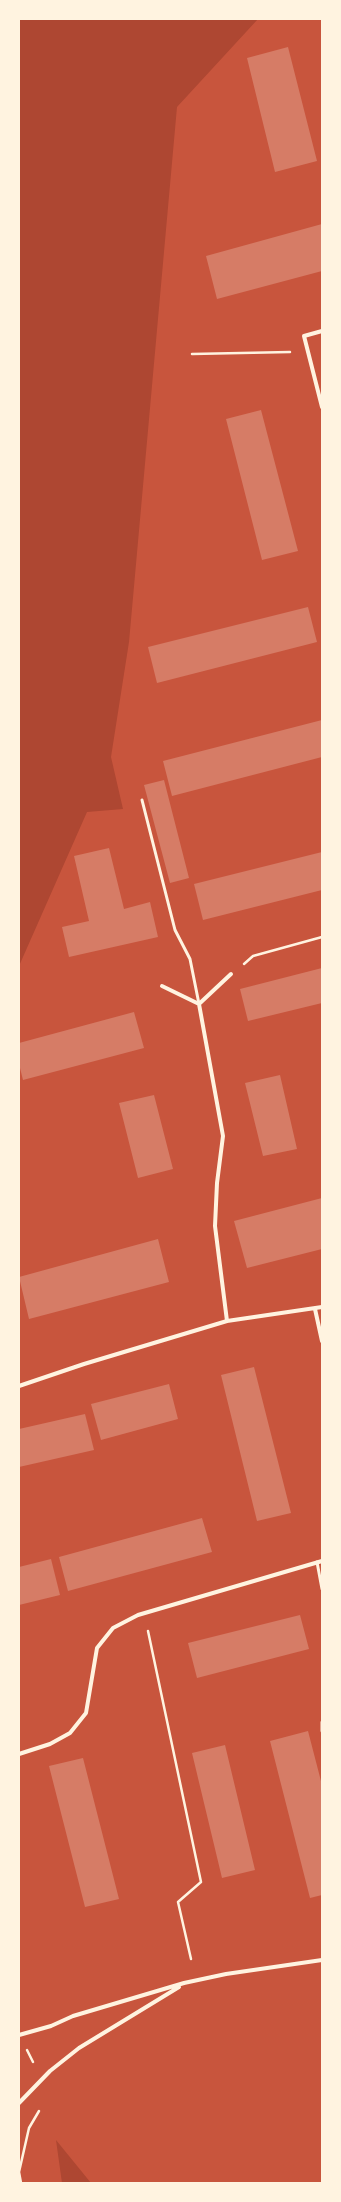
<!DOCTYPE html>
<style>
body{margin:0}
#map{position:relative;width:341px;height:2202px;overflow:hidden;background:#c8553d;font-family:"Roboto Condensed",sans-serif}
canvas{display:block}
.frame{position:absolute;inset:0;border:20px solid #fff3e0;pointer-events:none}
</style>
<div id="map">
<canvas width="341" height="2202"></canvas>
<div class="frame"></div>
</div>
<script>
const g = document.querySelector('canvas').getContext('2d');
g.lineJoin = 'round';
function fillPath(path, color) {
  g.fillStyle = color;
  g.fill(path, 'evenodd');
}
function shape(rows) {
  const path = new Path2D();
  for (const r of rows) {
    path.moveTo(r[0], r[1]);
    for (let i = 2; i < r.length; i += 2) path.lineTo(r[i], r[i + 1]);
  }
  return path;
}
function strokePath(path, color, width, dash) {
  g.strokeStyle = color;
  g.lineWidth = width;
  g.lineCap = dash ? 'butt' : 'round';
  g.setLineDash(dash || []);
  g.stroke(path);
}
fillPath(shape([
 [19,19,258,19,177,107,129,642,111,757,123,809,87,812,19,966],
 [56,2140,91,2183,62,2183]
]), '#ae4732');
fillPath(shape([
 [288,47,317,161,275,172,247,58],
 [322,224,322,271,217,299,206,256],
 [261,410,298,551,262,560,226,419],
 [308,607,317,642,157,683,148,647],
 [322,720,322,757,172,796,163,761],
 [164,780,189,878,170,883,144,785],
 [109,848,124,909,150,902,158,937,69,957,62,927,89,921,74,856],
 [322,852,322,890,203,920,194,884],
 [322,968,322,1003,248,1021,240,989],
 [134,1012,144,1048,23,1080,19,1064,19,1043],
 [280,1075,297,1149,263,1156,245,1083],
 [154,1095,173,1169,138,1178,119,1103],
 [322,1198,322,1249,247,1268,234,1221],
 [158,1239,169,1282,29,1319,19,1277],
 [254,1367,291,1513,257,1521,221,1375],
 [169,1384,178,1419,101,1440,91,1404],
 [85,1414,94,1450,19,1467,19,1429],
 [202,1518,212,1552,68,1591,59,1557],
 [51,1559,60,1595,19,1605,19,1567],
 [300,1615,309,1649,197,1678,188,1643],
 [308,1731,322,1785,322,1895,310,1898,270,1741],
 [225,1745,255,1870,222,1878,192,1753],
 [83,1758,119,1899,85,1907,49,1766]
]), '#d67c66');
strokePath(shape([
 [192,354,290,352],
 [244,964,253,956,322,937],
 [148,1631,201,1882,178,1902,191,1959],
 [27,2050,33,2062],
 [19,2172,29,2128,39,2111],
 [19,2172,21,2183]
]), '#fff3e0', 2.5);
strokePath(shape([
 [142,800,175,930,190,959,199,1004],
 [317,1562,322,1589],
 [322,1722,322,1731]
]), '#fff3e0', 3);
strokePath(shape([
 [322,331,304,336,322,407],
 [162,986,199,1004],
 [315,1309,322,1341],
 [227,1321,215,1226,217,1183,223,1136,199,1004,231,974],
 [19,1386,84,1364,227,1321,322,1307],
 [19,1754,50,1744,70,1733,86,1713,97,1648,113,1628,138,1615,322,1561],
 [19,2035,51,2026,73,2016,184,1983,226,1974,322,1960],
 [19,2103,50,2071,79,2048,179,1987]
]), '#fff3e0', 4);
</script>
